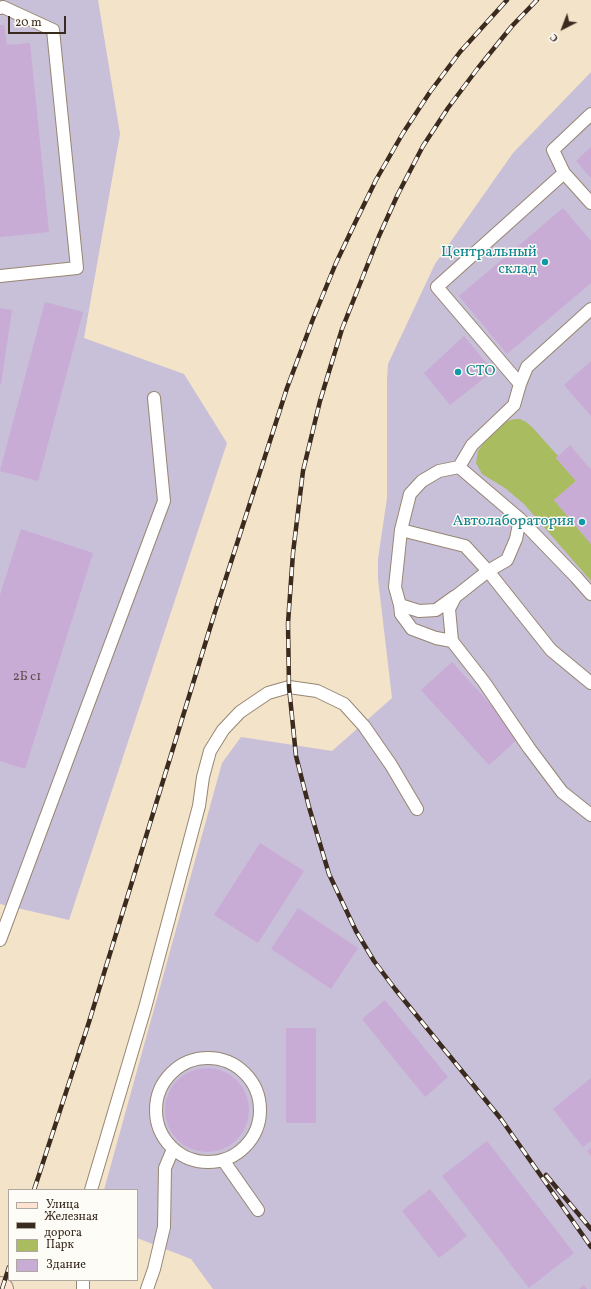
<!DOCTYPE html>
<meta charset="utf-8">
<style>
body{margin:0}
#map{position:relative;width:591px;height:1289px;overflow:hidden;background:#f3e3c8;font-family:Vollkorn,serif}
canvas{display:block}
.legend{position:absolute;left:8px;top:1189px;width:130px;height:92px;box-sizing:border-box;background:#fdfcf7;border:1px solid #afa8a0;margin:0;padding:5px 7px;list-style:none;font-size:12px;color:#3b2a1e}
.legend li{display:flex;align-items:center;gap:8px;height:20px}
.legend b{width:20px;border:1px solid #afa8a0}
.north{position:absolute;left:543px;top:8px;width:40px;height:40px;-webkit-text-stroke:3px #fdfcf7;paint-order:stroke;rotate:222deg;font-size:11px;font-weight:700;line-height:16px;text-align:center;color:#3b2a1e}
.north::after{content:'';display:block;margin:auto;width:14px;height:18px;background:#3b2a1e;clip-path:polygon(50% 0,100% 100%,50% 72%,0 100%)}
.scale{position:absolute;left:8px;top:16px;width:58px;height:18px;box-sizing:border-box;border:2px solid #3b2a1e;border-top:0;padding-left:5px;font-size:12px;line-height:14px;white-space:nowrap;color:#3b2a1e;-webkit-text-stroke:3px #fdfcf7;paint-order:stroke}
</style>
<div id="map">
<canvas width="591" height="1289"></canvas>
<ul class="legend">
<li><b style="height:5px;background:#fee3d2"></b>Улица</li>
<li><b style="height:5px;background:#3b2a1e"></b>Железная дорога</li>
<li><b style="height:11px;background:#aabc60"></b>Парк</li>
<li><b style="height:11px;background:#c8acd5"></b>Здание</li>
</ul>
<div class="north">С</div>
<div class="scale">20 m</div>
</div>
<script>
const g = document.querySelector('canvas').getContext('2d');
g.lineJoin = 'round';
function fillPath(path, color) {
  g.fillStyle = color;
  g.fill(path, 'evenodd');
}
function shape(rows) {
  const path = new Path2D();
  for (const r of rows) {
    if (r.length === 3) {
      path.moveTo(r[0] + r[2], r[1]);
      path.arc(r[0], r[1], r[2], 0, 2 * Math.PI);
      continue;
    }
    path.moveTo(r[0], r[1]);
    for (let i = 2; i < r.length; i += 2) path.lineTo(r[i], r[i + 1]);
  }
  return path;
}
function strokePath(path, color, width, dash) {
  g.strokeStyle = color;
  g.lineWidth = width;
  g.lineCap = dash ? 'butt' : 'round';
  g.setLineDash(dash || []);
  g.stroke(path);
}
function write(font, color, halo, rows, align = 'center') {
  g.font = font + ' Vollkorn,serif';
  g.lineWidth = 3;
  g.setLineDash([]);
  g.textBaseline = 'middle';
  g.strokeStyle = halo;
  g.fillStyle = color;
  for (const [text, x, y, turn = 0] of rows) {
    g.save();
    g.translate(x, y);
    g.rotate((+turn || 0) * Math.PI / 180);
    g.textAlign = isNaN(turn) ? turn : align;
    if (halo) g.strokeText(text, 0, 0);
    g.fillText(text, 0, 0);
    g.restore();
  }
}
fillPath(shape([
 [0,0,98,0,120,134,84,338,184,374,227,443,69,920,0,904],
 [591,72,591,1289,213,1289,191,1259,137,1238,137,1190,104,1190,222,763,241,737,332,751,392,698,378,579,378,559,387,498,387,380,388,364,435,264,513,153]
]), '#c8bfd8');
fillPath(shape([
 [515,419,520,419,526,422,533,428,558,456,556,458,576,481,554,500,591,544,591,581,524,504,505,488,482,474,476,463,478,451,483,444,507,421]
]), '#aabc60');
fillPath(shape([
 [0,25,4,25,7,45,30,43,49,232,0,237],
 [591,147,591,178,576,161],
 [563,208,591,241,591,283,507,354,459,296],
 [45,302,83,312,38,481,0,471],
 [0,308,12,310,1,384,0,384],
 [464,336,493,371,450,405,424,373],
 [591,361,591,416,564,385],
 [570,445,590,469,591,468,591,544,554,500,576,481,556,458],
 [21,529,93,553,25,769,0,761,0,595],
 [452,662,520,737,489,765,421,690],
 [260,843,304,871,258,943,214,915],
 [298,908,358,948,331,989,271,949],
 [385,1000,448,1077,425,1097,362,1019],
 [286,1028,316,1028,316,1123,286,1123],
 [207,1110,42],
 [591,1078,591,1141,583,1147,553,1109],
 [487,1141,574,1253,529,1288,442,1176],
 [591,1148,591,1156,587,1151],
 [430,1189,467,1236,439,1258,402,1211],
 [584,1285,587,1289,579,1289]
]), '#c8acd5');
const lane = shape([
 [0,8,3,7,53,30,77,268,0,276],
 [564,173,553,150,591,114],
 [591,309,527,367,520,384,514,405,472,445,459,467,520,519,576,577,591,594],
 [520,384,437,287,564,173,591,203],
 [459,467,439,471,422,481,410,494,401,530,465,546,488,571,551,650,591,683],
 [401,530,395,587,400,605,401,614,412,629,436,638,452,641,484,682,529,748,562,792,591,815],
 [400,605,419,611,436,610,454,597],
 [452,641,449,609,455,597,488,571,507,560,516,539,520,519],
 [0,940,164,501,154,398],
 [208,1110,52],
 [223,1160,258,1210],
 [91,1190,145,1008,199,806,203,777,210,751,223,730,240,712,268,693,289,687,317,691,344,704,364,726,391,765,417,809],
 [83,1289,83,1280],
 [147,1289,154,1269,164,1227,165,1168,173,1149]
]);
const secondary = shape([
 [0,1288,2,1289]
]);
strokePath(lane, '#978673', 14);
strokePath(secondary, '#978673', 24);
strokePath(lane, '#fff', 12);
strokePath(secondary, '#fee3d2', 22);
const rail = shape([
 [537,0,512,26,478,68,448,108,423,146,398,194,379,236,342,329,320,401,303,471,293,553,288,623,289,687,296,756,309,807,329,874,356,931,374,961,395,989,501,1119,591,1247],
 [546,1175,591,1229],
 [34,1190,89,1022,214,615,287,388,313,319,336,263,355,223,376,180,403,133,430,92,460,52,507,0],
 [2,1289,9,1267]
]);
strokePath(rail, '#3b2a1e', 4.5);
strokePath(rail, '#fdfcf7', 3, [9]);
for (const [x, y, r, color] of [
 [545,262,4,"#0f9aa8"],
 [458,372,4,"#0f9aa8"],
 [582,522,4,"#0f9aa8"]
]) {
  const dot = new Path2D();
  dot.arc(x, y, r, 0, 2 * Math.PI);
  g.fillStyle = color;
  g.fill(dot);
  strokePath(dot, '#fdfcf7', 1.5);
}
write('13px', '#5e4a4c', null, [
 ["2Б с1",27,678]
]);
write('15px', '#0d838f', '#fdfcf7', [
 ["Центральный",537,253],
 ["склад",537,270],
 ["СТО",466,372,"left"],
 ["Автолаборатория",574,522]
], 'right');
</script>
